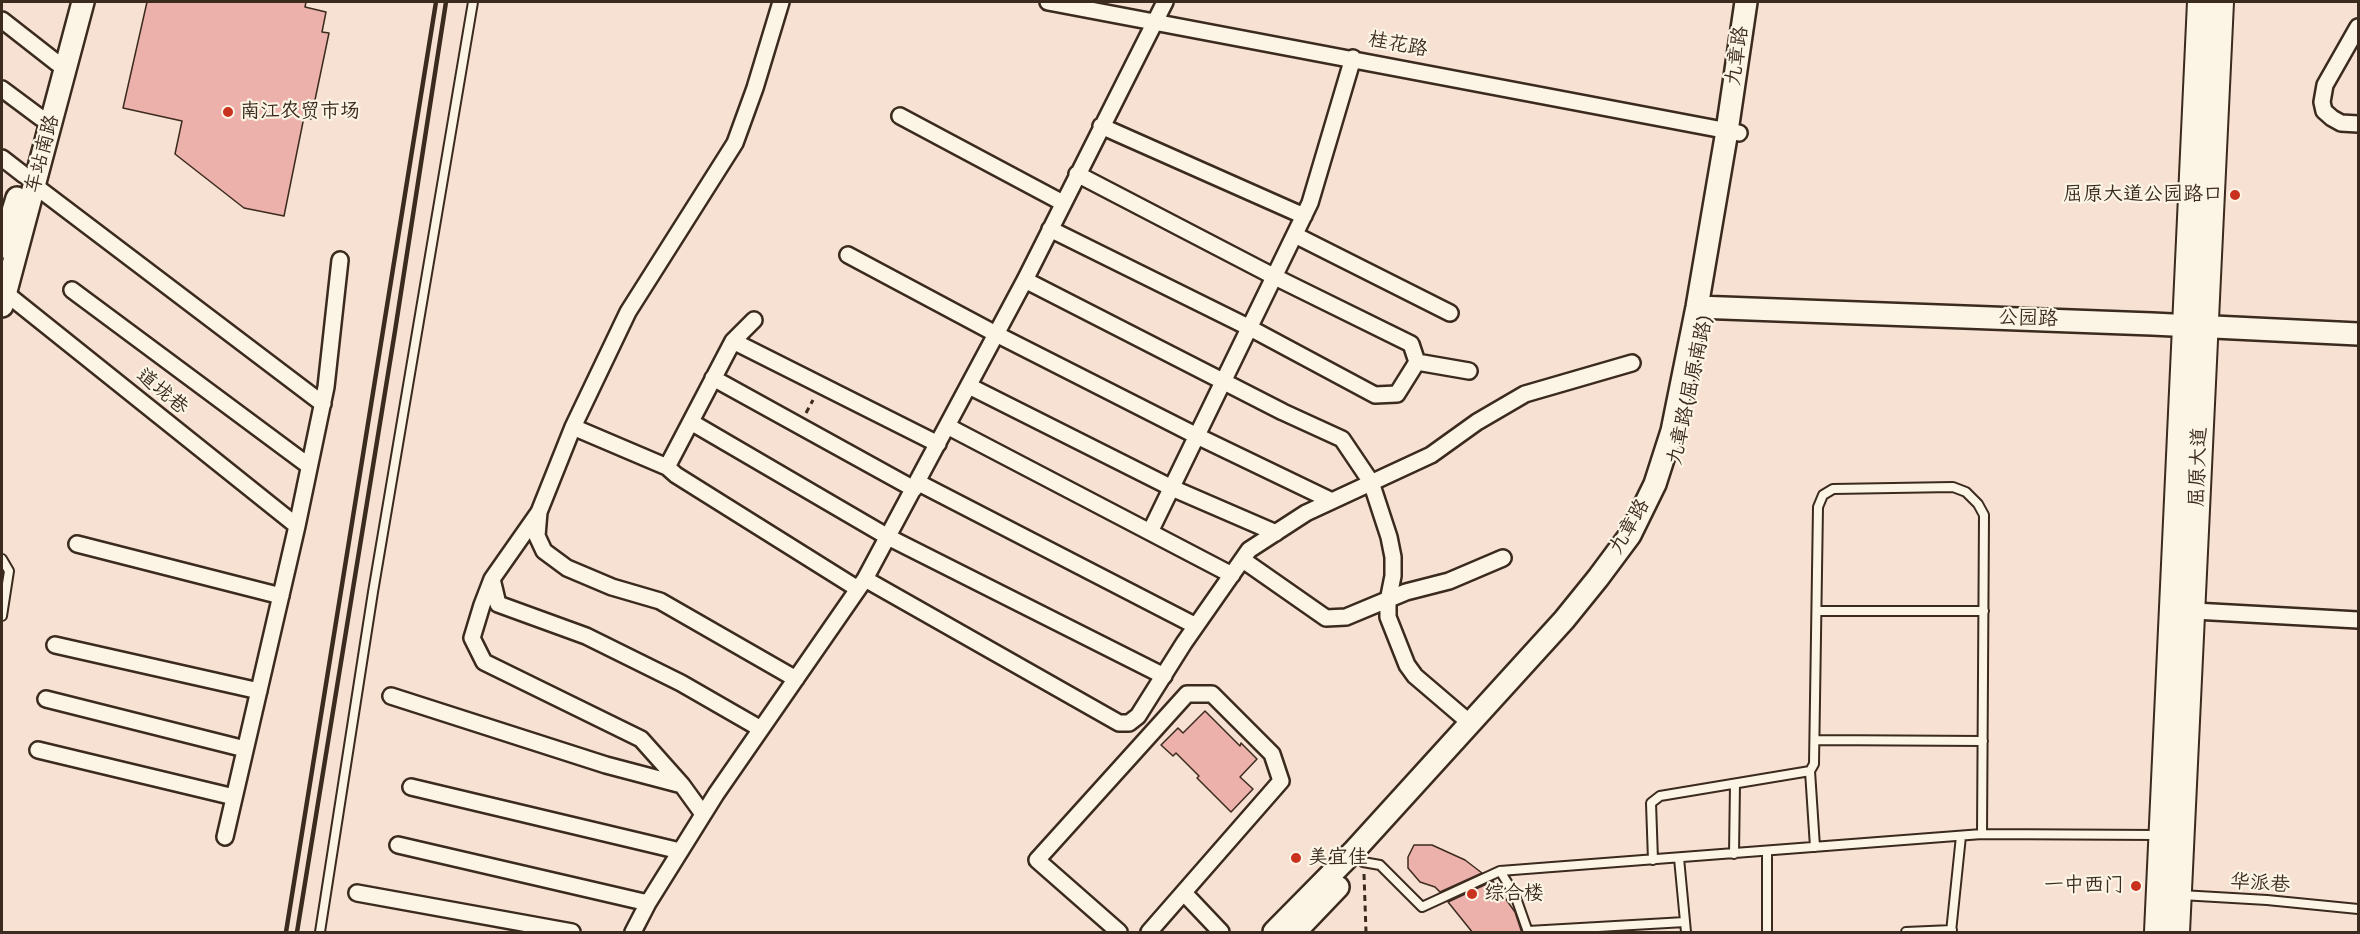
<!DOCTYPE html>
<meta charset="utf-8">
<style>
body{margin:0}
#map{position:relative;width:2360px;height:934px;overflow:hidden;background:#f7e1d3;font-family:Pangolin,sans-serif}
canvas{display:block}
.frame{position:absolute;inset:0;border:3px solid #3b2a1e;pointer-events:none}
</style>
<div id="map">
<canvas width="2360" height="934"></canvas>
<div class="frame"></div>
</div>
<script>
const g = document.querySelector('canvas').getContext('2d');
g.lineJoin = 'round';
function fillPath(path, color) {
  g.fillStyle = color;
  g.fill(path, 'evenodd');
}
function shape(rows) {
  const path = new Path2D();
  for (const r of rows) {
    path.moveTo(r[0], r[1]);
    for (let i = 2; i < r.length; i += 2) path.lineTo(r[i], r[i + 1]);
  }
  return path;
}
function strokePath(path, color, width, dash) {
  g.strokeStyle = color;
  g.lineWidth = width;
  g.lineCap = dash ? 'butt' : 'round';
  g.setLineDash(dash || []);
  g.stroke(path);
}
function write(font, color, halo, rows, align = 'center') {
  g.font = font + ' Pangolin,"LXGW WenKai TC",sans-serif';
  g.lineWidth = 4.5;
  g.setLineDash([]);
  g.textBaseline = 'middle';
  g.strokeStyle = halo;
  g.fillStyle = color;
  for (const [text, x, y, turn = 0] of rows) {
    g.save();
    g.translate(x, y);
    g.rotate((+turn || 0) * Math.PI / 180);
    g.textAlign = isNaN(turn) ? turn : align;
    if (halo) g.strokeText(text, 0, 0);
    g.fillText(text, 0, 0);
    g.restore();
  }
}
const building = shape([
 [147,2,306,2,305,7,326,12,322,32,329,33,311,119,304,117,284,216,244,208,175,154,182,121,123,108,147,2],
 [1205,711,1240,746,1241,743,1257,759,1240,777,1253,789,1231,812,1197,778,1199,776,1176,753,1173,756,1161,745,1178,728,1183,733,1205,711],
 [1414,845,1432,845,1465,860,1482,873,1440,892,1435,887,1420,882,1408,868,1408,857,1414,845],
 [1493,881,1515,912,1522,933,1473,933,1448,902,1493,881]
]);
fillPath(building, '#ecb1aa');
strokePath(building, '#3b2a1e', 1.5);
const lane = shape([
 [2,559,9,571,2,616],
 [1817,611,1984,611],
 [1816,740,1983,741],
 [1810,771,1815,847],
 [1767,851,1767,932],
 [1734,854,1735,784],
 [1679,858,1686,932],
 [1653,860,1651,803,1660,796,1810,771,1814,764,1818,507,1823,495,1833,489,1953,487,1966,492,1978,504,1984,515,1982,834],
 [1363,862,1380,865,1422,907,1500,871,1982,834,2158,835],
 [1500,871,1515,895,1528,932],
 [2181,895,2267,900,2358,909],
 [1528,931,1685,922],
 [320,932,373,592,473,2],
 [1906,932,1952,930],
 [1951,932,1961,836]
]);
const street = shape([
 [781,2,755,88,735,143,628,312,573,427,539,512,537,536,544,551,567,568,612,587,660,601,796,679],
 [1048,2,1739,133],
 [2,20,57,63],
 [2358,27,2325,85,2322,102,2324,111,2332,118,2341,123,2358,124],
 [2,89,41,118],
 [900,116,1063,203],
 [1101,126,1304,216],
 [2,158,24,175],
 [1077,174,1275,277,1411,344,1417,362],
 [34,185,323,404],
 [1050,229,1250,328,1375,395,1397,394,1417,362,1469,371],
 [1295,235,1450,313],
 [848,255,996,334,1197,436,1332,501],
 [1025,280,1283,412,1342,439,1371,482,1389,537,1393,557,1393,576,1388,601,1388,617,1407,665,1415,676,1470,723],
 [2,290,297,526],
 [72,290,309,466],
 [733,341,938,444],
 [713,378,914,489],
 [969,386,1172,488,1276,533],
 [691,422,888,537,1164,676],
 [947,426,1232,575],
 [573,427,667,467,676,475,858,589],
 [667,467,733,341,754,320],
 [917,482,1196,626],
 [539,512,492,579,498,604,586,636,681,683,761,729],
 [1150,532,1310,203,1353,58],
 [77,544,281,596],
 [1243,560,1326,618,1346,617,1406,592,1449,581,1503,558],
 [492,579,482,605,472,638,484,662,641,739,682,785],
 [865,579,1119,723,1129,723,1138,716,1184,643,1249,550,1306,513,1431,455,1477,422,1525,394,1632,363],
 [2194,611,2358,620],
 [55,645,259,691],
 [391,696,606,765,682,785,703,814],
 [46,699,245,749],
 [38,750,234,797],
 [411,787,680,851],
 [225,837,297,526,326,387,340,260],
 [398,845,648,903],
 [357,893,572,932],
 [1185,894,1221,932],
 [633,932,648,903,716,794,865,579,1025,280,1165,2],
 [1119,932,1037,860,1187,694,1212,694,1272,754,1281,781,1149,932]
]);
const secondary = shape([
 [2,247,17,198],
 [2,306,83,2],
 [1697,307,2152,324,2358,334],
 [1274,932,1353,852,1564,620,1598,578,1630,535,1655,484,1672,431,1697,307,1727,131,1746,2],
 [1295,932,1338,887]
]);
const primary = shape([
 [2157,932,2200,2],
 [2177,932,2221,2]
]);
strokePath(lane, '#3b2a1e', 12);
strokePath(street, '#3b2a1e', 20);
strokePath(secondary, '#3b2a1e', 26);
strokePath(primary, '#3b2a1e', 28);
strokePath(shape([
 [806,413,813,400],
 [1364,874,1366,932]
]), '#3b2a1e', 3, [6, 4.5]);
strokePath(lane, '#fcf5e5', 8);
strokePath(street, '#fcf5e5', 15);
strokePath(secondary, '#fcf5e5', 21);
strokePath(primary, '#fcf5e5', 24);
strokePath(shape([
 [286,932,436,2],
 [297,932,395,331,446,2]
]), '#3b2a1e', 4.5);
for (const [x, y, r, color] of [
 [228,112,6,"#c8321e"],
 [2235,195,6,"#c8321e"],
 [1296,858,6,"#c8321e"],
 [2136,886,6,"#c8321e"],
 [1472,894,6,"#c8321e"]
]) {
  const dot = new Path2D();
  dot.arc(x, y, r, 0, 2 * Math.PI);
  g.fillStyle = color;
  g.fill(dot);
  strokePath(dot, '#fcf5e5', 2);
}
write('20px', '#3b2a1e', '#fcf5e5', [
 ["桂花路",1398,45,11],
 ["九章路",1738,56,-82],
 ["车站南路",43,154,-75],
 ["公园路",2028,319,2],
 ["九章路(屈原南路)",1691,390,-78],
 ["道垅巷",162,392,39],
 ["屈原大道",2199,467,-88],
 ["九章路",1630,527,-60],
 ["华派巷",2260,884,4]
]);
write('20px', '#3b2a1e', '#fcf5e5', [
 ["南江农贸市场",240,112],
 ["屈原大道公园路口",2223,195,"right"],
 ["美宜佳",1308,858],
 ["一中西门",2124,886,"right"],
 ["综合楼",1484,894]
], 'left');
</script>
